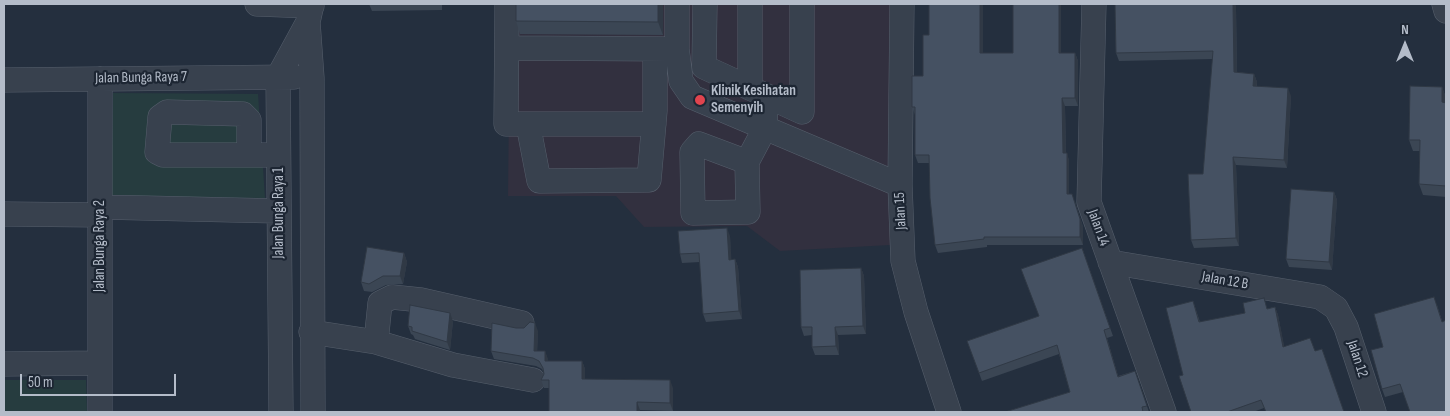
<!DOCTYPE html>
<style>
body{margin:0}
#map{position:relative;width:1450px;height:416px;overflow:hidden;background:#242f3e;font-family:"Sofia Sans Condensed",sans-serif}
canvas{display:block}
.frame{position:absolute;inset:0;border:5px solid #b4bcc9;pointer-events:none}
.north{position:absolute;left:1380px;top:20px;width:50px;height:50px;-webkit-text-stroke:4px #1d2633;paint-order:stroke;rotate:0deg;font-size:14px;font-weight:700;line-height:20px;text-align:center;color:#b4bcc9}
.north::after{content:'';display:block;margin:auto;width:18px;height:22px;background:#b4bcc9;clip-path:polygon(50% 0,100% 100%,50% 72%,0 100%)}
.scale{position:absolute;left:20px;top:374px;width:156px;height:22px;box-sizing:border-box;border:2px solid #b4bcc9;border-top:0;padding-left:6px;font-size:15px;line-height:18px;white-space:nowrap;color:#b4bcc9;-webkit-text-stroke:4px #1d2633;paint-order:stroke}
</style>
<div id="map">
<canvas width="1450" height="416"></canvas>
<div class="frame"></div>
<div class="north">N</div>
<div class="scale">50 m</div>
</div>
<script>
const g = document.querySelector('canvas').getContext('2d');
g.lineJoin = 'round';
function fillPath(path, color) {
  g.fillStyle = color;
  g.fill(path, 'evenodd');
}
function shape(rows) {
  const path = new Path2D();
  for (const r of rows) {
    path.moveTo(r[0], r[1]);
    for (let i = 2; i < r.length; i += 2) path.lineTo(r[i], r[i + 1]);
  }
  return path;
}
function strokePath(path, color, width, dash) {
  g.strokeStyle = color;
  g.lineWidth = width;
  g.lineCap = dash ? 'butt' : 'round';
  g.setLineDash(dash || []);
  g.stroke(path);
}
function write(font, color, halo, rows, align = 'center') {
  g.font = font + ' "Sofia Sans Condensed",sans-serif';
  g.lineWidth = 4.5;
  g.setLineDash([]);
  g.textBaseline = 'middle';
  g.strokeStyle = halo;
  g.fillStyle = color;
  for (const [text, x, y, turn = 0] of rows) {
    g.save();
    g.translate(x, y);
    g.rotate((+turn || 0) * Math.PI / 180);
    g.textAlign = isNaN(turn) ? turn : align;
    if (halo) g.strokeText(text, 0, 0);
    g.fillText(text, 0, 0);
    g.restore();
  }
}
fillPath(shape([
 [510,4,892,4,890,245,780,251,747,226,644,227,616,196,508,196]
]), '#32303f');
fillPath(shape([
 [113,93,258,94,265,198,111,197],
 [4,380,86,380,87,412,4,412]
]), '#263c3f');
const minor = shape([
 [257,4,312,6],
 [507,4,506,124,654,124],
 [677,4,677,49,681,81,692,97,900,185],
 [705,4,704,67,802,112,802,4],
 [902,4,900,185,903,261,916,312,949,412],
 [1094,4,1089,202,1164,412],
 [1444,4,1446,11],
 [308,22,312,78,313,412],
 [507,48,670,49],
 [100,79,100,412],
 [4,80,294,77],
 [750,88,750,4],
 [528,124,539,181,649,180,655,111,655,49],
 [249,155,249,120,243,114,167,112,160,117,157,152,163,155,278,155],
 [747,162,748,212,693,213,692,152,699,144,747,162,765,128,766,96],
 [100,207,278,211],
 [4,214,100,215],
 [1110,262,1320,297,1336,308,1346,327,1374,412],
 [311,332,376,342,453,365,533,380],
 [376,342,380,303,392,297,421,300,522,323],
 [4,364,100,363],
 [281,412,278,77,308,22,312,4]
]);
strokePath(minor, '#565f6c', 25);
strokePath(minor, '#38414e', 24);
fillPath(shape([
 [369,4,442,4,442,10,372,11],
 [516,4,663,4,663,35,520,34,516,21],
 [983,4,983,53,1013,53,1013,4,1061,4,1061,53,1075,53,1078,61,1078,106,1065,106,1066,153,1067,153,1069,161,1069,194,1075,202,1083,227,1083,245,987,245,987,247,938,253,935,245,929,163,918,163,915,155,915,115,912,107,923,76,929,35],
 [1115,4,1235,4,1236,8,1237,72,1254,74,1257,82,1257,87,1291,96,1287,168,1236,165,1239,246,1194,248,1191,240,1203,174,1213,59,1119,61,1116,53],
 [1442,87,1446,98,1446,197,1423,195,1419,184,1420,151,1413,151,1409,140],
 [1334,192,1337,200,1332,270,1289,267,1286,259],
 [730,236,731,260,735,259,738,267,742,319,706,322,703,314,700,262,682,263,680,254],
 [1082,248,1113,336,1107,338,1118,376,1135,371,1149,412,1005,412,1070,392,1059,354,982,381,979,373,1039,316],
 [404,253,407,262,403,284,386,285,372,292,364,291,361,282],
 [861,268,864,276,866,334,838,335,839,355,815,355,812,347,812,335,804,336,801,327],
 [1193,301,1200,322,1275,307,1278,315,1284,347,1264,408,1253,412,1191,412,1183,375],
 [1437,305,1442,321,1403,392,1385,397,1382,389],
 [453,321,450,350,415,339,413,335,411,334,408,326],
 [516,328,538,331,537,351,545,351,548,361,582,361,585,369,585,379,673,388,673,411,640,410,640,412,549,412,549,388,544,388,541,380,544,374,542,369,536,366,494,359,491,351]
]), '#3b4654');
fillPath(shape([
 [658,4,663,4,663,35,658,22],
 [980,4,983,4,983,61,980,53],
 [1059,4,1061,4,1061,61,1059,53],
 [1233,4,1235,4,1236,8,1237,80,1234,72],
 [1075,53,1078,61,1078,106,1075,98],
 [1254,74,1257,82,1256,94,1253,86],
 [1442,87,1446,98,1446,114,1442,102],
 [1288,88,1291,96,1287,168,1284,160],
 [1062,98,1065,106,1066,161,1063,153],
 [1067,153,1069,161,1069,202,1067,194],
 [1233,157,1236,165,1239,246,1236,238],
 [1334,192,1337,200,1332,270,1329,262],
 [1075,202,1083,227,1083,245,1080,237],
 [727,228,730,236,732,268,729,260],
 [404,253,407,262,403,284,400,276],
 [735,259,738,267,742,319,739,311],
 [861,268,864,276,866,334,863,326],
 [1275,307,1278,315,1286,355,1283,347],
 [450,313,453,321,450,350,447,342],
 [535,323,538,331,537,359,534,351],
 [835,327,838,335,839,355,836,346],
 [545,351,548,359,547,369,545,361],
 [582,361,585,369,585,387,582,379],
 [670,380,673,388,673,411,670,403],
 [637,402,640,410,640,412,637,412]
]), '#303945');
const building = shape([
 [516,4,658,4,658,22,516,21,516,4],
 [929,4,980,4,980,53,1013,53,1013,4,1059,4,1059,53,1075,53,1075,98,1062,98,1063,153,1067,153,1067,194,1072,194,1080,219,1080,237,984,237,984,239,935,245,930,198,929,155,915,155,915,107,912,107,912,76,923,76,923,35,929,35,929,4],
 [1115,4,1233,4,1234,72,1254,74,1253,86,1288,88,1284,160,1233,157,1236,238,1191,240,1188,174,1203,174,1213,51,1116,53,1115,4],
 [1410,86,1442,87,1442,102,1446,103,1446,186,1419,184,1420,140,1409,140,1410,86],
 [1291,189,1334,192,1329,262,1286,259,1291,189],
 [727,228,729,260,735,259,739,311,703,314,699,253,680,254,678,231,727,228],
 [367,247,404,253,400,276,383,276,369,284,361,282,367,247],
 [1082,248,1110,328,1104,330,1118,377,1135,371,1147,406,1142,407,1143,412,1005,412,1070,392,1057,345,979,373,967,341,1039,316,1021,269,1082,248],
 [861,268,863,326,835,327,836,346,812,347,812,327,801,327,800,270,861,268],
 [1434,297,1442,322,1446,320,1446,412,1410,412,1400,384,1382,389,1371,350,1383,347,1374,314,1434,297],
 [1264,298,1267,309,1275,307,1283,347,1310,338,1315,351,1322,349,1344,412,1266,412,1261,400,1227,412,1191,412,1179,376,1183,375,1166,308,1193,301,1199,322,1245,313,1243,303,1264,298],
 [410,305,450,313,447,342,412,331,412,327,408,326,410,305],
 [530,322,535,323,534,351,545,351,545,361,582,361,582,379,670,380,670,403,637,402,637,412,549,412,549,380,541,380,544,374,543,368,539,361,533,358,491,351,492,323,516,328,524,328,530,322]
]);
fillPath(building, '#455162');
strokePath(building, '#303945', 1);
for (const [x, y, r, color] of [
 [700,100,6,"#e0444e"]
]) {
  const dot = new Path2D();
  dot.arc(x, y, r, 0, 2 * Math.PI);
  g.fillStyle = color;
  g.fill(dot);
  strokePath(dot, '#1d2633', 2);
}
write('15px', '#b4bcc9', '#1d2633', [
 ["Jalan Bunga Raya 7",141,78,-1],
 ["Jalan 15",901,211,-93],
 ["Jalan Bunga Raya 1",279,213,-90],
 ["Jalan 14",1098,228,70],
 ["Jalan Bunga Raya 2",100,246,-90],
 ["Jalan 12 B",1225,281,10],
 ["Jalan 12",1357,359,72]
]);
write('bold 15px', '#b4bcc9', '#1d2633', [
 ["Klinik Kesihatan",711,91],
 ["Semenyih",711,108]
], 'left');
</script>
